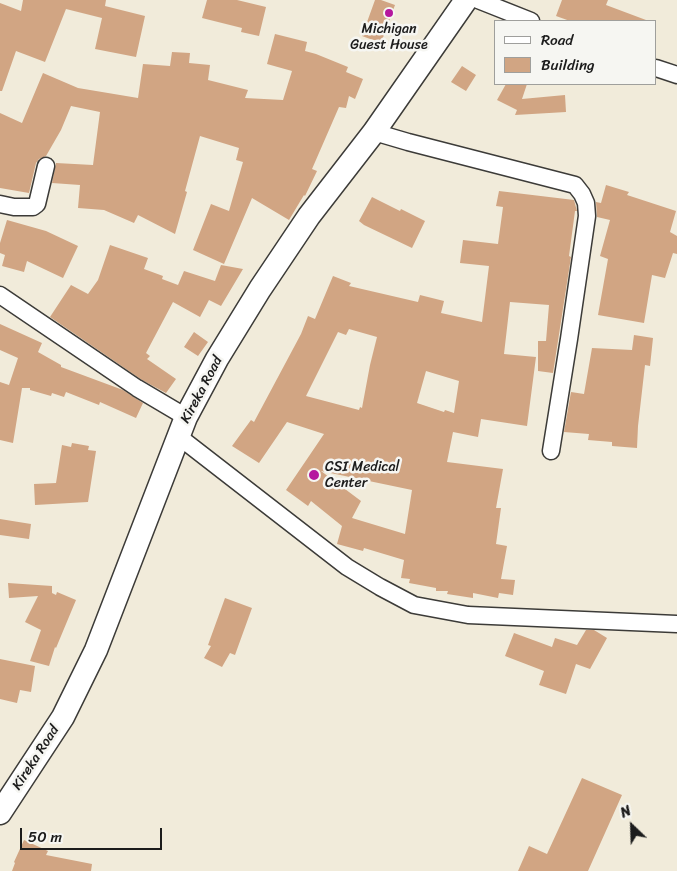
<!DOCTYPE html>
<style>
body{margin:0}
#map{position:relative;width:677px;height:871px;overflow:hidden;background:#f1ebda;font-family:Sriracha,sans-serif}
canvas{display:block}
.legend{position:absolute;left:494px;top:20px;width:162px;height:65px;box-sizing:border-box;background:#f6f6f2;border:1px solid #9f9f9c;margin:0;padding:6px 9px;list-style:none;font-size:15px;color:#1c1c1c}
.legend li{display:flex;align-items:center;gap:10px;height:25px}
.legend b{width:25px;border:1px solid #9f9f9c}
.north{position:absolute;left:607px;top:801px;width:50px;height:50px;-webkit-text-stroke:4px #f6f6f2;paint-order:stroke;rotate:336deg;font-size:14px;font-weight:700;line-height:20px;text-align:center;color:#1c1c1c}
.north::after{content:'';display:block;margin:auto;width:18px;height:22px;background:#1c1c1c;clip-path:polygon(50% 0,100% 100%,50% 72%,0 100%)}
.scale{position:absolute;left:20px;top:828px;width:142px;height:22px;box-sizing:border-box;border:2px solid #1c1c1c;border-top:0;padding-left:6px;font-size:15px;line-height:18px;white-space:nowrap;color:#1c1c1c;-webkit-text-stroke:4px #f6f6f2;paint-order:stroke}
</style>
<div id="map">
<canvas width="677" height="871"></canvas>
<ul class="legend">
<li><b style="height:6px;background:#fff"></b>Road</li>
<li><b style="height:14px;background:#d1a583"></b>Building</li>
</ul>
<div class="north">N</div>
<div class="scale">50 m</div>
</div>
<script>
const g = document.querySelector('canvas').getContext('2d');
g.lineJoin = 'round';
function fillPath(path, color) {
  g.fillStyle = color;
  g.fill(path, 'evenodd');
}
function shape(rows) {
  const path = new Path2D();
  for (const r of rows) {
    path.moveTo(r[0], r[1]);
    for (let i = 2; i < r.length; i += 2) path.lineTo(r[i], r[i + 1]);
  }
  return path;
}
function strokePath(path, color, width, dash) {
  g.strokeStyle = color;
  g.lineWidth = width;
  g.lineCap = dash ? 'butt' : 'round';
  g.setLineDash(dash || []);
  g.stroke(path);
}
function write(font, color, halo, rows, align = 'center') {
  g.font = font + ' Sriracha,sans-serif';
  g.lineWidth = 5;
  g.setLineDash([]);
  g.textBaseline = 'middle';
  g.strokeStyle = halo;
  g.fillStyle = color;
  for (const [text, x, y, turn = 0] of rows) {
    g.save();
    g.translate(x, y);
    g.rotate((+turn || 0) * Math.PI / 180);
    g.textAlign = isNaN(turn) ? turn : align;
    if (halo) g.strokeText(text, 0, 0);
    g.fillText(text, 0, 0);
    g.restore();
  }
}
fillPath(shape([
 [23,0,106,0,105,6,145,16,136,57,95,49,102,18,66,9,45,62,16,51,2,91,0,91,0,3,21,11],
 [207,0,237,0,266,7,259,36,241,32,242,28,202,18],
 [375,0,381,0,395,5,381,43,362,36],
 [562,0,608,0,606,5,646,20,646,21,570,21,556,16],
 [275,34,307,42,305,51,316,54,348,67,346,72,363,79,355,99,349,96,346,108,339,107,312,169,317,171,305,196,304,195,289,220,252,198,224,264,193,250,211,204,229,211,243,162,236,160,239,148,200,136,185,191,187,192,175,234,138,215,134,223,104,210,78,208,80,185,52,183,56,163,93,165,100,112,71,106,61,130,46,156,39,159,36,163,29,193,0,188,0,113,22,123,43,73,78,88,138,98,143,64,170,66,172,52,190,53,189,63,210,65,208,80,248,90,245,98,283,100,292,71,267,64],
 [462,66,476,75,466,91,451,82],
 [506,84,527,84,522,99,565,95,566,112,515,115,517,110,497,100],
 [606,185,629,192,627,195,676,211,670,232,677,236,677,254,673,253,665,278,652,275,644,323,598,315,608,259,600,256,610,220,597,217,596,202,601,203],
 [499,191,574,200,577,211,575,211,569,256,571,257,553,373,538,371,538,341,546,341,549,305,510,302,504,354,536,357,527,426,481,419,478,437,453,432,447,462,503,469,496,508,501,508,496,544,507,546,501,579,515,580,513,595,499,593,498,598,473,593,473,598,447,594,448,591,436,591,436,588,409,583,410,579,401,578,404,560,364,548,363,551,337,544,342,526,311,501,308,506,286,490,324,434,287,422,259,463,232,446,251,420,254,422,301,334,308,316,315,319,333,276,351,283,349,286,418,302,420,295,444,301,441,313,482,322,489,266,460,263,463,240,498,244,503,207,496,206],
 [349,329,377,337,370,365,362,408,360,407,359,410,306,396,338,332,346,335],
 [426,371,459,381,454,413,445,410,444,412,417,403],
 [321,471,412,490,405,534,352,518,361,501],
 [372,197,400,211,401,209,425,221,412,248,364,225,359,221],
 [7,220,46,231,78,246,63,278,27,261,24,272,2,266,5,255,0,253,0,243],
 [110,245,148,258,144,269,163,276,162,279,178,285,184,271,215,281,221,265,243,269,221,306,209,300,200,317,173,302,146,353,150,356,147,359,176,379,166,393,142,380,50,317,71,285,88,294,98,280],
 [0,324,42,343,38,352,61,365,61,367,123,390,143,403,136,418,100,402,99,405,66,392,64,397,52,393,51,396,30,390,30,388,22,388,13,443,0,440,0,382,9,385,18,358,0,350],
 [194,332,208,342,198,356,184,347],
 [634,335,653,338,650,366,645,365,638,426,637,448,612,446,612,442,588,440,589,434,564,432,571,392,584,394,592,348,632,350],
 [72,443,89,446,88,450,96,451,88,502,35,505,34,484,56,483,62,445,71,447],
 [0,519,31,524,29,539,0,535],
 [8,583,52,586,52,593,56,595,57,592,76,600,56,648,55,647,49,666,30,661,41,630,25,622,38,596,9,598],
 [225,598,252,608,235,655,230,653,222,667,204,658,211,646,208,645],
 [586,630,594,630,607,638,590,669,576,664,566,694,539,685,544,671,505,656,514,633,552,647,555,638,577,645],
 [0,659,35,666,31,692,20,690,17,703,0,699],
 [582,778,622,795,588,871,518,871,529,846,547,854],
 [24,840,48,851,46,855,92,864,91,871,12,871,15,863,14,862]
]), '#d1a583');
const street = shape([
 [478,0,531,21],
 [656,68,677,75],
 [374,132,408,142,575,185,582,194,586,203,587,216,569,339,551,451],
 [0,204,14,207,33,207,37,204,46,166],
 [0,295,137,388,186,417],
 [178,436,347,567,380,587,414,605,468,615,677,624]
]);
const secondary = shape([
 [0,813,63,717,96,650,186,417,217,359,260,289,309,216,374,132,466,0]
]);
strokePath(street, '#3c3b38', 19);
strokePath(secondary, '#3c3b38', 25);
strokePath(street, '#fff', 16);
strokePath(secondary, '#fff', 22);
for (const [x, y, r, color] of [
 [389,13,5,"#b5179e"],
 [314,475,6,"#b5179e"]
]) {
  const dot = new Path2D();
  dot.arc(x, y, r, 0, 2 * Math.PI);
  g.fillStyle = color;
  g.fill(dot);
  strokePath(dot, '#f6f6f2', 2);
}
write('14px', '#1c1c1c', '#f6f6f2', [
 ["Michigan",389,29],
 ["Guest House",389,45],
 ["CSI Medical",325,467,"left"],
 ["Center",325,483,"left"]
]);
write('14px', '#1c1c1c', '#f6f6f2', [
 ["Kireka Road",202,390,-62],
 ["Kireka Road",36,758,-57]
]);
</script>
